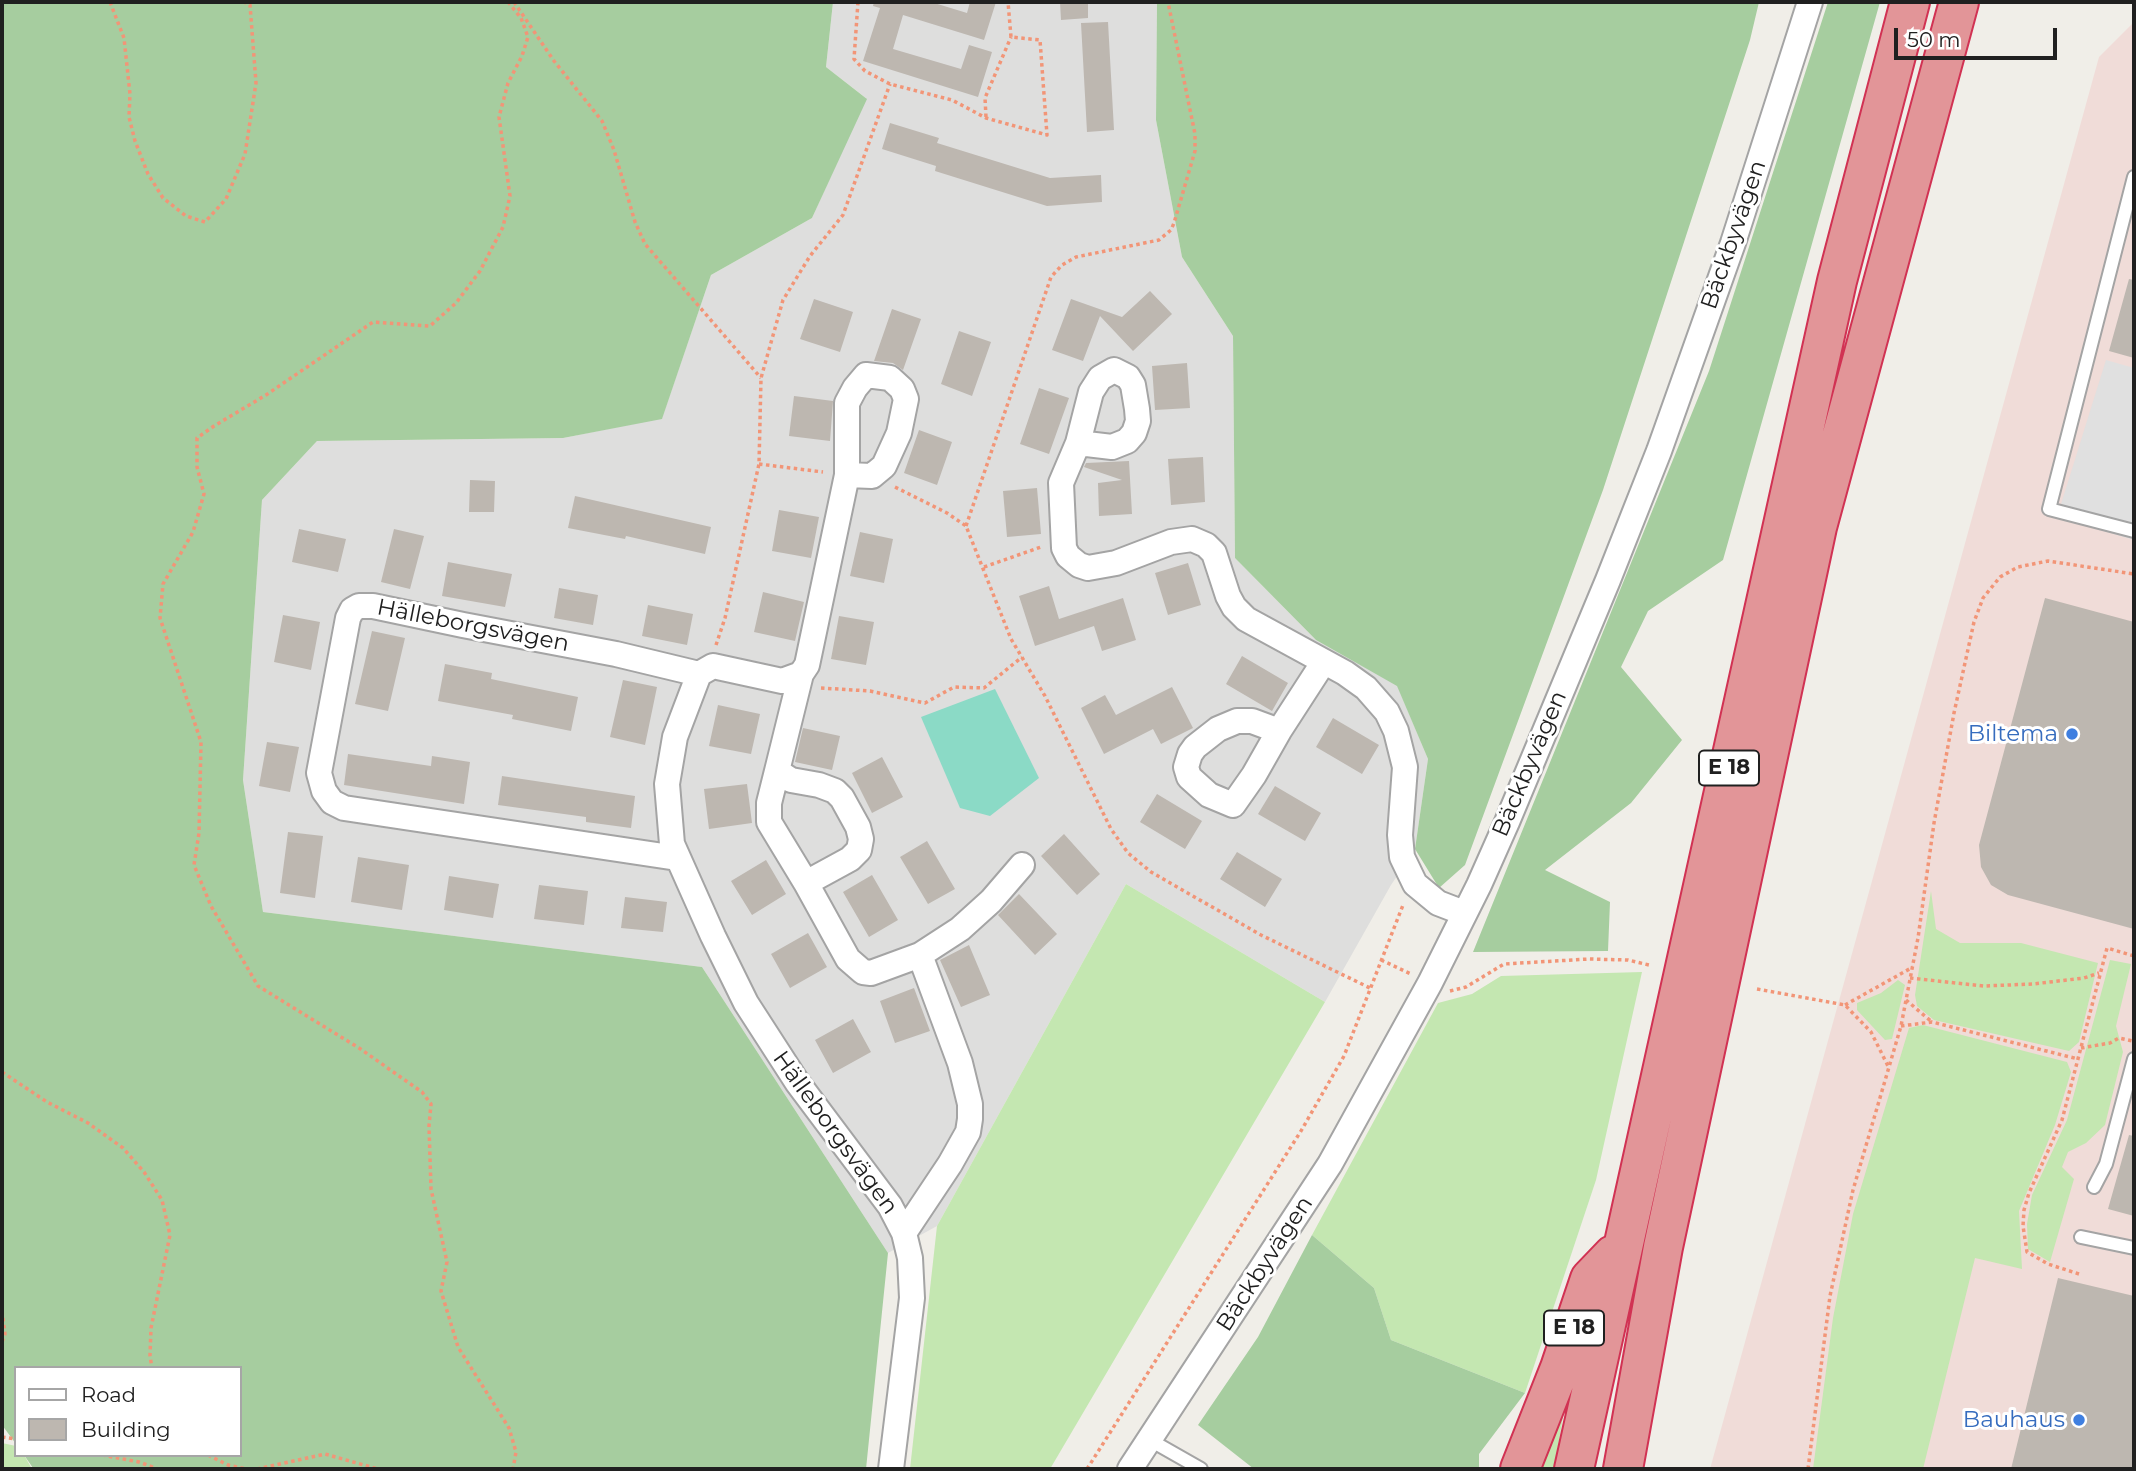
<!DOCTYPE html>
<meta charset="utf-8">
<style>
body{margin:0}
#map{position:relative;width:2136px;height:1471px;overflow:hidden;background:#f0eee8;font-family:Montserrat,sans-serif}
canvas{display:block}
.frame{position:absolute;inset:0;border:4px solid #202020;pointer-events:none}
.legend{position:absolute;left:14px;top:1366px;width:228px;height:91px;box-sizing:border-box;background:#fff;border:2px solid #a6a6a6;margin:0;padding:9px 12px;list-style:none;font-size:21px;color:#202020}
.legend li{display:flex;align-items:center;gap:14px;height:35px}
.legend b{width:35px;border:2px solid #a6a6a6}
.scale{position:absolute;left:1894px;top:28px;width:163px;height:32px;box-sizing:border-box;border:4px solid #202020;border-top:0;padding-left:9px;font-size:21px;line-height:24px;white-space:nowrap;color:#202020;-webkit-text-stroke:5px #fff;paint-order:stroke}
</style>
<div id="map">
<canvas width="2136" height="1471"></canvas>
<div class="frame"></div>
<ul class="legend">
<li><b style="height:9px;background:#fff"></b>Road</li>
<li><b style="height:19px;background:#bdb7b0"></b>Building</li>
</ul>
<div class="scale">50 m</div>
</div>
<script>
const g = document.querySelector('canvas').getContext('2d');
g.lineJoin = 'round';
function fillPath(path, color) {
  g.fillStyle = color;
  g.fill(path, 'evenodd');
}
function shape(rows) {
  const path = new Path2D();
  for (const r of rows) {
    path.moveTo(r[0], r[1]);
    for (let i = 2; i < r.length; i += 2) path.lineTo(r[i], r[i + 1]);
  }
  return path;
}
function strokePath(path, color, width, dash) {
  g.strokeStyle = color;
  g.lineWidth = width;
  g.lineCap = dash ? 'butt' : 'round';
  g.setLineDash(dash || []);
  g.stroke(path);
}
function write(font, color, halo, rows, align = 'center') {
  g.font = font + ' Montserrat,sans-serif';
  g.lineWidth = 6;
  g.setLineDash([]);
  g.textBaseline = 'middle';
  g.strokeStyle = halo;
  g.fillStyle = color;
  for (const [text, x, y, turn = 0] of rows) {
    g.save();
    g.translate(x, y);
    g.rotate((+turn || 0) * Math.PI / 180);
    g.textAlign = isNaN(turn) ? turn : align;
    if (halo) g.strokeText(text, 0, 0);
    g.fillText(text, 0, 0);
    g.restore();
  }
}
fillPath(shape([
 [833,2,1157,2,1156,120,1182,257,1233,336,1235,558,1316,640,1397,685,1428,759,1415,849,1391,885,1325,1002,1126,884,937,1226,888,1253,702,967,263,912,243,780,262,500,317,441,563,438,662,418,711,275,812,218,866,98,826,67]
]), '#dededd');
fillPath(shape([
 [2134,22,2134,1469,1710,1469,2099,57]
]), '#f0dcd8');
fillPath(shape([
 [1126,884,1325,1002,1050,1469,910,1469,937,1226],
 [1931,891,1936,929,1960,943,2021,943,2098,963,2079,1042,2069,1051,1934,1020,1917,1006,1915,995],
 [2110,960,2131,964,2116,1026,2123,1052,2105,1125,2086,1143,2068,1152,2062,1167,2074,1179,2050,1262,2028,1249,2027,1224,2032,1195,2067,1120],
 [1642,972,1596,1180,1525,1393,1391,1340,1374,1288,1312,1235,1438,1003,1472,994,1501,976],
 [1898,980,1905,985,1892,1039,1885,1040,1857,1010,1857,1003,1881,993],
 [1923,1025,2067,1062,2071,1072,2055,1125,2019,1211,2022,1269,1975,1258,1923,1469,1813,1469,1833,1318,1853,1214,1909,1028],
 [1567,1394,1554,1469,1534,1469],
 [2,1443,16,1446,16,1455,24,1455,32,1469,2,1469]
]), '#c4e7b1');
fillPath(shape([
 [2,2,833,2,826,67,867,99,812,218,711,275,662,419,563,438,317,441,262,500,243,780,263,912,702,967,888,1253,866,1469,38,1469,33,1468,24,1455,240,1455,240,1368,16,1368,16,1444,2,1425],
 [1157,2,1759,2,1750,40,1603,490,1465,865,1439,888,1415,849,1428,759,1397,686,1316,640,1235,558,1233,336,1182,257,1156,120],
 [1828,2,1880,2,1723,560,1648,611,1621,667,1682,740,1631,803,1545,870,1610,902,1608,951,1473,952,1709,371],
 [1312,1235,1374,1288,1391,1340,1525,1393,1479,1454,1479,1469,1254,1469,1198,1425,1258,1337]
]), '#a6cd9f');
fillPath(shape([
 [995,689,1039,778,990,816,960,808,921,717]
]), '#8bdac6');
fillPath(shape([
 [2106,360,2134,368,2134,540,2057,517]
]), '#e0e0e0');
fillPath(shape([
 [874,2,931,2,967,13,970,2,996,2,984,40,903,15,893,49,961,69,969,45,992,52,978,97,863,61,880,8,873,6],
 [1060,2,1088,2,1088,18,1061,20],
 [1108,22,1114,130,1087,132,1081,23],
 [890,123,939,138,937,143,1050,178,1101,175,1102,202,1047,206,935,171,936,166,882,149],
 [2129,279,2134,280,2134,358,2109,351],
 [1150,291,1172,314,1133,351,1100,316,1083,361,1052,350,1071,299,1122,317],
 [814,299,853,312,840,352,800,339],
 [892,309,921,319,903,370,893,363,874,361],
 [959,331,991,342,972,396,941,384],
 [1187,363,1190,408,1155,410,1152,366],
 [1039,388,1069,398,1049,454,1020,444],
 [794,396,833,401,830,441,789,436],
 [919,430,952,442,937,485,904,473],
 [1203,457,1205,502,1171,505,1168,459],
 [1129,461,1132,514,1099,516,1098,483,1122,480,1084,467,1086,463],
 [470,480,495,481,494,512,469,512],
 [1037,488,1041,534,1007,537,1003,491],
 [575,496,711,527,705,554,626,536,625,539,568,528],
 [779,510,819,517,811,558,772,551],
 [299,529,346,539,338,572,292,562],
 [394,529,424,536,410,589,381,582],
 [860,532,893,539,884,583,850,576],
 [448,562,512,574,505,607,442,596],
 [1188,563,1201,605,1168,615,1155,573],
 [1049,586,1059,619,1123,598,1136,640,1102,651,1094,626,1035,646,1019,596],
 [559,588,598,595,593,625,554,618],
 [763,592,804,602,795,641,754,632],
 [2045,598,2134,622,2134,929,2008,895,1991,885,1981,867,1979,845],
 [648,605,693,614,687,645,642,636],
 [283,615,320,622,311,670,274,662],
 [839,616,874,622,866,665,831,659],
 [372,631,405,638,388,711,355,704],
 [1242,656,1288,683,1272,711,1226,684],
 [445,664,492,673,491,679,578,697,571,731,512,719,513,715,438,701],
 [623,680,657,687,645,745,610,737],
 [1172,687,1193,728,1161,744,1153,729,1104,754,1081,708,1105,695,1116,715],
 [718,705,760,714,751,754,709,746],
 [1333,718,1379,745,1362,774,1316,747],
 [803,728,840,736,832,770,795,762],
 [267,742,299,747,290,792,259,786],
 [348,754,431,766,432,756,470,762,464,804,344,785],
 [882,757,903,797,872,813,852,773],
 [502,776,635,796,631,828,586,822,586,817,498,805],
 [747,784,752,823,709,829,704,789],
 [1275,786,1321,813,1305,841,1258,814],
 [1157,794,1202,821,1185,849,1140,822],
 [288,832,323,836,315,898,280,893],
 [1064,834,1100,874,1077,895,1041,856],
 [927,841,955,889,928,904,900,857],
 [1237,852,1282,879,1265,907,1220,879],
 [358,857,409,865,402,910,351,902],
 [766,860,786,894,752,915,731,881],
 [872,875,898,920,869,937,843,892],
 [449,876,499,884,493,918,444,910],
 [539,885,588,891,584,925,534,919],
 [1019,894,1057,934,1035,955,998,915],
 [625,897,667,902,663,932,621,928],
 [808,933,827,967,790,988,771,954],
 [969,945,990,995,961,1007,940,960],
 [914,988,930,1031,895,1043,880,1001],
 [853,1019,871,1052,833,1073,815,1040],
 [2129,1135,2134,1136,2134,1216,2108,1209],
 [2058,1278,2134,1296,2134,1469,2011,1469]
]), '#bdb7b0');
const service = shape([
 [2134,177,2049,509,2134,531],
 [2094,1187,2106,1164,2134,1059],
 [2081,1237,2134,1248],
 [1150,1440,1201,1469]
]);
const minor = shape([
 [1078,443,1091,392,1100,378,1114,370,1128,377,1133,385,1137,409,1138,421,1134,433,1127,441,1112,447,1078,443,1061,483,1064,548,1068,556,1079,565,1088,568,1116,563,1171,542,1192,539,1206,545,1214,553,1228,596,1234,607,1246,619,1345,673,1366,688,1387,712,1396,731,1405,767,1400,835,1402,857,1415,884,1438,903,1464,913],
 [699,674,713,666,782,681,801,674,807,665,847,475,847,403,855,388,866,375,890,378,902,389,906,399,899,433,884,466,872,476,847,475],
 [1279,731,1252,721,1237,721,1218,729,1195,747,1190,754,1186,767,1189,777,1209,795,1233,805,1254,775,1279,731,1323,663],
 [777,771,801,674],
 [677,858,344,808,332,802,324,791,319,773,348,618,352,610,359,606,373,606,463,625,616,654,699,674,675,737,667,784,672,844,713,936,746,1003,797,1082,890,1206,904,1233,910,1258,912,1298,891,1469],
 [806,883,769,822,769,803,777,771,791,780,819,785,835,791,842,798,858,827,861,839,859,850,850,859,806,883,848,959,863,972,871,973,920,955,960,929,991,901,1022,865],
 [904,1233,950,1164,968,1132,970,1119,970,1104,960,1063,920,955],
 [1130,1469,1330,1164,1430,983,1479,885,1507,822,1608,580,1659,451,1733,243,1810,2]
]);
const motorway = shape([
 [1520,1469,1560,1368,1590,1279,1613,1255],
 [1574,1469,1837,281,1910,2],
 [1623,1469,1663,1247,1817,527,1959,2]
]);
strokePath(service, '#a4a4a4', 16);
strokePath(minor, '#a4a4a4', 28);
strokePath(motorway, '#d13253', 42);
strokePath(shape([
 [110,2,124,38,130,94,129,117,135,141,148,174,163,198,186,216,205,222,226,199,245,154,256,83,250,5,244,2],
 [508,2,521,18,528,37,522,56,508,83,499,117,510,196,503,227,480,271,456,303,430,326,373,322,266,395,214,426,197,438,197,467,204,494,193,532,163,584,160,618,201,742,199,833,194,865,211,906,258,986,359,1048,422,1092,431,1104,429,1126,431,1189,447,1262,441,1291,458,1347,509,1428,516,1452,513,1469],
 [514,2,554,61,602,121,614,150,635,222,645,244,761,378],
 [858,2,854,59,865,71,890,84,952,100,986,118,1047,135,1040,40,1011,37,1008,2],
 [986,117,985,98,1011,37],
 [759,464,823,472],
 [895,487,947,513,966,526,1011,639,1045,696,1111,829,1128,853,1151,872,1261,935,1370,988],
 [966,526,1051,277,1062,265,1076,257,1159,240,1171,230,1174,223,1195,151,1195,134,1168,2],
 [984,567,1041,547],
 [716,645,725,618,759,464,761,378,783,300,810,256,843,215,890,84],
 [821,688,870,691,925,703,954,687,984,688,1022,657],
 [1381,960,1411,974],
 [1910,978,1984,986,2033,984,2084,978,2099,973],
 [1757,989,1845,1005,1871,1032,1888,1066],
 [1450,991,1466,987,1504,964,1589,959,1628,960,1649,965],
 [1906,1000,1932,1022],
 [1845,1005,1913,967],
 [1901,1026,1932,1022,2078,1059],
 [2081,1048,2110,1043,2119,1038,2133,1041],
 [2,1072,47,1102,88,1123,123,1148,144,1172,162,1200,170,1235,151,1328,150,1356,152,1368],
 [2079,1274,2048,1264,2027,1252,2023,1226,2024,1210,2029,1193,2062,1120,2107,948,2134,956],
 [2,1311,5,1334,2,1342],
 [2,1437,16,1439],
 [102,1455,139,1462,158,1469],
 [208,1455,228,1465,246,1469],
 [257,1469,325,1454,378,1469],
 [1087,1469,1301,1131,1344,1056,1403,905],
 [1808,1469,1830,1296,1853,1190,1901,1026,1918,938,1934,823,1954,713,1974,622,1983,598,2000,577,2018,567,2048,561,2134,574]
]), '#f29577', 3.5, [3.5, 3.5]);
strokePath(service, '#fff', 12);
strokePath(minor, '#fff', 24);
strokePath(motorway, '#e29598', 38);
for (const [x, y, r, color] of [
 [2072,734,7,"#3f7fe0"],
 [2079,1420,7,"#3f7fe0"]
]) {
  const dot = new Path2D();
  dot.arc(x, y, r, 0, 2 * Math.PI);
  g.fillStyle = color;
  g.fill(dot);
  strokePath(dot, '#fff', 2.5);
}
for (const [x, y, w] of [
 [1729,768,60],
 [1574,1328,60]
]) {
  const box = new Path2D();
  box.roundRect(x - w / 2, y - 17.5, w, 35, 5);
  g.fillStyle = '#fff';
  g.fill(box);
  strokePath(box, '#202020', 2);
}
write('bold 21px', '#202020', null, [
 ["E 18",1729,768],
 ["E 18",1574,1328]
]);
write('23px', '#202020', '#fff', [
 ["Bäckbyvägen",1734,235,-71],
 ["Hälleborgsvägen",473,626,11],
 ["Bäckbyvägen",1530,764,-67],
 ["Hälleborgsvägen",835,1133,54],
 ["Bäckbyvägen",1265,1264,-57]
]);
write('23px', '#366cbe', '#fff', [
 ["Biltema",2058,734],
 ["Bauhaus",2065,1420]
], 'right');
</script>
